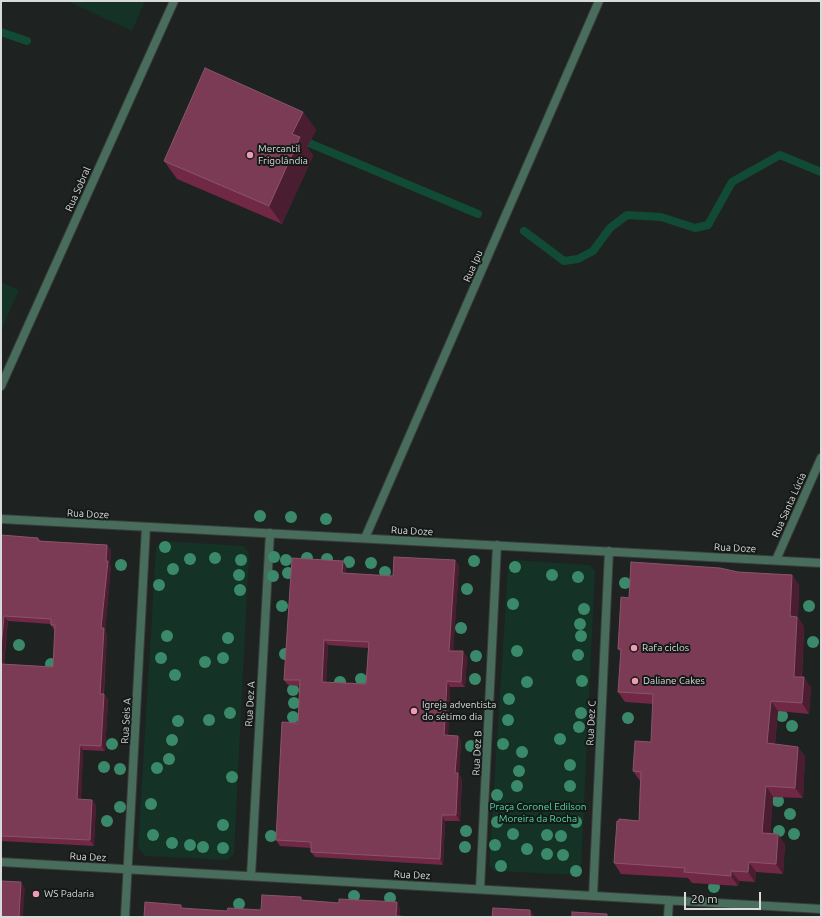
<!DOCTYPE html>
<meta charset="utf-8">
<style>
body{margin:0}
#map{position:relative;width:822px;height:918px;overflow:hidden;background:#1e2220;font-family:Ubuntu,sans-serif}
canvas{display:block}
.frame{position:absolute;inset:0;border:2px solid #d8dbd9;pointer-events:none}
.scale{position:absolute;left:684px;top:892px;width:77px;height:18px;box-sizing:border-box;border:2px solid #d8dbd9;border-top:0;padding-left:5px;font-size:12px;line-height:14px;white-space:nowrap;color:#d8dbd9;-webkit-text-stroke:3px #151917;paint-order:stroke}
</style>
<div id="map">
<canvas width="822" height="918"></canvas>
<div class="frame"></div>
<div class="scale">20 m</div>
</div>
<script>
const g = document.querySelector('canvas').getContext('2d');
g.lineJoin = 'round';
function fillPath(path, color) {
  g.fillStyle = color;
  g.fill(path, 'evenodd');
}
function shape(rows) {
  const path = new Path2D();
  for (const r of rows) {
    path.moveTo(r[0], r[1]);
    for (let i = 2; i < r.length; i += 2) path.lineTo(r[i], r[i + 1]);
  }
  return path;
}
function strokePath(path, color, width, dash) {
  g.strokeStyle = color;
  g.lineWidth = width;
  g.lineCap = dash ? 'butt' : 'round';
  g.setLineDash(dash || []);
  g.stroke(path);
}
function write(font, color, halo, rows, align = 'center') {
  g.font = font + ' Ubuntu,sans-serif';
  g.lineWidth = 4;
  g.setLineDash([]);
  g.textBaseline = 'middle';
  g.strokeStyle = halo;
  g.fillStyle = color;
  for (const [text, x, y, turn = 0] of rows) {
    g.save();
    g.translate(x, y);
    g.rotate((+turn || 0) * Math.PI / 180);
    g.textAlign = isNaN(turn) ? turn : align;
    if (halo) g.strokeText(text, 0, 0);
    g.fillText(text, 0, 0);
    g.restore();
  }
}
fillPath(shape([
 [67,1,145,1,132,31],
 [1,282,19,290,1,331],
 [164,541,244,546,249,553,234,854,227,860,145,856,138,848,156,547],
 [514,560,590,565,595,571,581,870,575,875,495,871,489,865,508,567]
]), '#143226');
strokePath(shape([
 [1,32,27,41],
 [309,143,478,214],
 [524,231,564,261,578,259,593,251,610,228,627,215,661,217,695,228,708,225,732,182,780,155,821,172]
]), '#124b35', 8);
const minor = shape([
 [1,386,174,1],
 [1,519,821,563],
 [365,538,599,1],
 [776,560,821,458],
 [1,862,821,909],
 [251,876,270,533],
 [480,889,497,545],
 [593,896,609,551],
 [125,917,146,527],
 [668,917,669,900]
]);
strokePath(minor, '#383c3a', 10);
strokePath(minor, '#486d5c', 8);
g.fillStyle = '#3a896a';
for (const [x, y] of [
 [260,516],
 [291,517],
 [326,519],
 [165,547],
 [274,557],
 [215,558],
 [307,558],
 [190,559],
 [327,559],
 [241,560],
 [286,560],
 [474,561],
 [349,562],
 [371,563],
 [121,565],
 [515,567],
 [173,569],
 [385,572],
 [288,573],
 [239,575],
 [552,575],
 [273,576],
 [578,577],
 [625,583],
 [159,585],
 [467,589],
 [240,590],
 [513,604],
 [282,606],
 [809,606],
 [584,609],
 [580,624],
 [461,628],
 [167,636],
 [581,636],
 [228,638],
 [813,642],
 [19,645],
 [517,651],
 [285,654],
 [578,655],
 [476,656],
 [161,658],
 [223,658],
 [205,662],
 [51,664],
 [175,675],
 [361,679],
 [475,679],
 [582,681],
 [340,682],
 [527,682],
 [293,690],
 [509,699],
 [294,703],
 [230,713],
 [581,713],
 [782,716],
 [293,717],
 [628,718],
 [209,720],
 [508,720],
 [178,721],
 [792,726],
 [579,727],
 [560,739],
 [172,740],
 [112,744],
 [503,744],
 [471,746],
 [522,752],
 [169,759],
 [570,765],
 [104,767],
 [157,768],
 [120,769],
 [519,771],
 [232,777],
 [517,786],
 [570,786],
 [497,795],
 [778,801],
 [151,804],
 [120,807],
 [790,814],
 [107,821],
 [497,822],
 [576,822],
 [223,825],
 [466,831],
 [779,831],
 [513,834],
 [794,834],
 [153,835],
 [547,835],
 [271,836],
 [561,836],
 [172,843],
 [190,845],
 [495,845],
 [203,847],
 [465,847],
 [223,848],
 [527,849],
 [547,854],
 [563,855],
 [501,866],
 [576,871],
 [714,887],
 [354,896],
 [390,898],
 [239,904]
]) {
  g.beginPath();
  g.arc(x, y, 6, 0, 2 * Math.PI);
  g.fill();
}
fillPath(shape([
 [303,112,316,130,307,147,313,156,282,224,177,179,164,161],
 [1,535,38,538,41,541,107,545,111,550,110,565,111,566,105,631,107,634,104,694,108,700,105,751,83,750,81,799,92,800,96,805,94,846,1,841],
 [8,621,51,624,51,625,54,630,55,630,53,667,4,664],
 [459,565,453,651,467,657,465,687,450,687,448,735,458,736,461,741,459,775,462,779,460,821,445,821,443,865,315,857,311,852,311,848,280,846,276,840,298,723,300,686,288,685,284,680,346,566,346,574,393,576],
 [328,645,368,648,366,684,326,682],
 [738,572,792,575,799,585,798,617,804,627,802,677,811,687,809,714,778,711,775,744,798,747,805,757,803,798,773,797,770,833,785,844,783,874,756,872,755,882,739,881,738,886,692,883,688,878,621,874,614,863,639,821,640,781,633,771,651,742,653,704,625,702,618,692,621,652,618,649,629,598]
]), '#712845');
fillPath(shape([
 [303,112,316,130,307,147,313,156,282,224,269,206,292,134],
 [107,545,111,550,110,565,111,566,105,631,107,634,103,699,100,694,101,628],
 [455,560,459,565,453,656,449,651],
 [343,561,346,566,346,579,342,573],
 [792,575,799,585,798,617,804,627,801,687,794,677,790,616],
 [4,616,8,621,3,669,1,666,1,648],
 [324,640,328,645,326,687,322,682],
 [463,651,467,657,465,687,461,682],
 [804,677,811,687,809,714,802,703],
 [447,681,450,687,448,740,444,735],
 [104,694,108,700,105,751,101,746],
 [771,701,778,711,774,753,767,743],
 [458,736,461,741,459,775,462,779,460,821,456,815,455,773],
 [80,745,83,750,81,804,77,799],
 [798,747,805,757,803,798,795,788],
 [766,786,773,797,770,843,762,833],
 [92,800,96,805,94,846,90,840],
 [442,815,445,821,443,865,440,859],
 [778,834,785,844,783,874,776,864],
 [749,862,756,872,755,882,748,872],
 [731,871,739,881,738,886,731,876],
 [21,882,25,888,23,917,19,917],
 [397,902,400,908,400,917,396,916],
 [530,910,534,915,534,917,530,917]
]), '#4b1d30');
const building = shape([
 [205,68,303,112,292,134,300,137,269,206,164,161,205,68],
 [1,535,38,538,38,541,107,545,106,561,108,561,101,628,104,628,100,694,104,694,101,746,80,745,77,799,92,800,90,840,1,836,1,664,53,667,55,625,51,625,51,619,4,616,1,648,1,535],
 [394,557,455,560,449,651,463,651,461,682,447,681,444,735,458,736,455,773,458,773,456,815,442,815,440,859,311,852,311,842,276,840,282,722,298,723,300,680,284,680,292,558,343,561,342,573,393,576,394,557],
 [324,640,369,642,366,684,322,682,324,640],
 [631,562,720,568,738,572,792,575,790,616,797,617,794,677,804,677,802,703,771,701,767,743,798,747,795,788,766,786,762,833,778,834,776,864,749,862,748,872,731,871,731,876,684,872,685,868,614,863,617,821,619,821,619,819,639,821,641,772,633,771,635,741,651,742,653,694,618,692,621,649,618,649,621,597,629,598,631,562],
 [1,881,21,882,19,917,1,917,1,881],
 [262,895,301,897,301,900,339,903,339,899,397,902,396,916,413,917,144,917,145,902,181,905,181,908,227,911,228,908,261,910,262,895],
 [493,908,530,910,530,917,492,917,493,908],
 [572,912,607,914,607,917,572,917,572,912]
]);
fillPath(building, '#7c3b55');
strokePath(building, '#8a546a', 1);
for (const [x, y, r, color] of [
 [250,155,4,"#f19ab4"],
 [634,648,4,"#f19ab4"],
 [635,681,4,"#f19ab4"],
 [414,711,4,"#f19ab4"],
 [36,894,4,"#f19ab4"]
]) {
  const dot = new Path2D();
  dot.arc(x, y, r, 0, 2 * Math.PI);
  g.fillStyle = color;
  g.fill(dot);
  strokePath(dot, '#151917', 1.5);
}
write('10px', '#d8dbd9', '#151917', [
 ["Mercantil",258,149],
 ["Frigolândia",258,161],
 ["Rafa ciclos",642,648],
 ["Daliane Cakes",643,681],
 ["Igreja adventista",422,705],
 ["do sétimo dia",422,717],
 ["WS Padaria",44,894]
], 'left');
write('10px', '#d8dbd9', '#151917', [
 ["Rua Sobral",78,189,-66],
 ["Rua Ipu",473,266,-66],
 ["Rua Santa Lúcia",789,505,-66],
 ["Rua Doze",88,514,3],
 ["Rua Doze",412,531,3],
 ["Rua Doze",735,548,3],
 ["Rua Dez A",250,704,-87],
 ["Rua Seis A",126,721,-87],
 ["Rua Dez C",591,723,-87],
 ["Rua Dez B",477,753,-87],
 ["Rua Dez",88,857,3],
 ["Rua Dez",412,875,3]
]);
write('10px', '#51dda7', '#151917', [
 ["Praça Coronel Edilson",538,807],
 ["Moreira da Rocha",538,819]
]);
</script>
